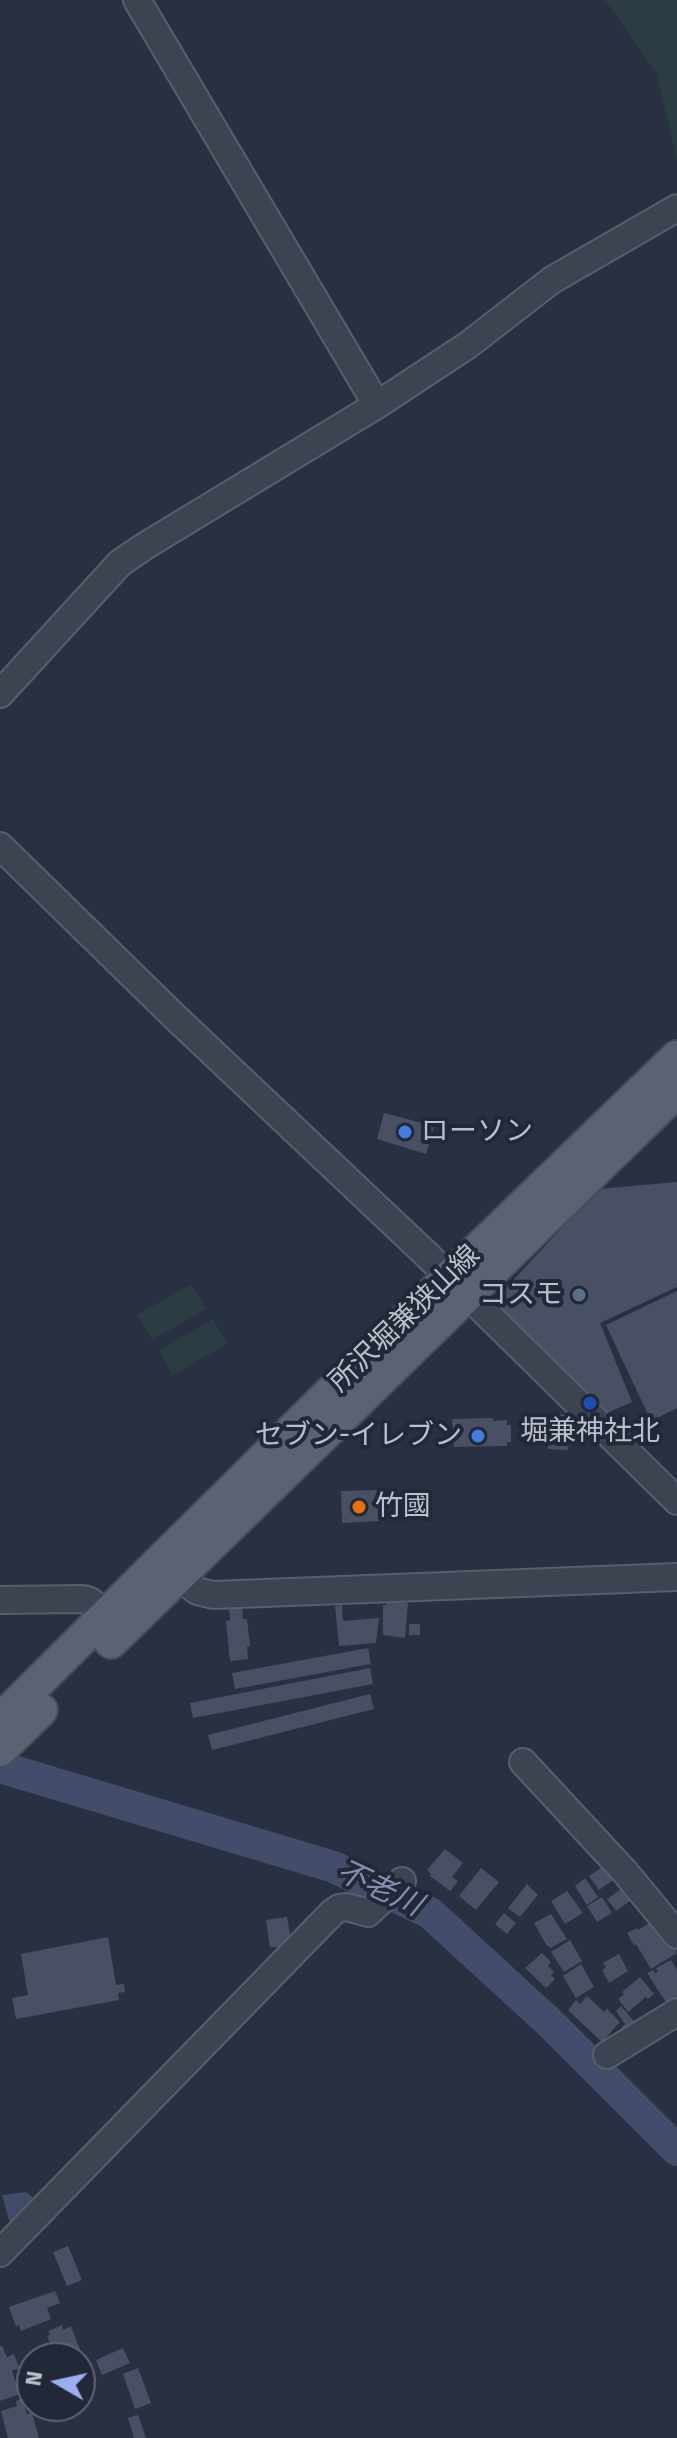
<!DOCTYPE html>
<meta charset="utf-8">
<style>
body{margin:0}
#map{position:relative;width:677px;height:2438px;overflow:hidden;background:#293042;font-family:"Fira Sans",sans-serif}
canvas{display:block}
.north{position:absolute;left:16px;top:2342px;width:80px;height:80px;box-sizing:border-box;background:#222837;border:2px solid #5f6472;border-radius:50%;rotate:279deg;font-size:22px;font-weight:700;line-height:32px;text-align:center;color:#bbbfcb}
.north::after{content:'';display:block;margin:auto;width:28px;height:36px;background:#9aaff1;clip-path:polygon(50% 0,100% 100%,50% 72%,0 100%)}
</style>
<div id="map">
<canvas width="677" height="2438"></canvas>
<div class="north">N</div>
</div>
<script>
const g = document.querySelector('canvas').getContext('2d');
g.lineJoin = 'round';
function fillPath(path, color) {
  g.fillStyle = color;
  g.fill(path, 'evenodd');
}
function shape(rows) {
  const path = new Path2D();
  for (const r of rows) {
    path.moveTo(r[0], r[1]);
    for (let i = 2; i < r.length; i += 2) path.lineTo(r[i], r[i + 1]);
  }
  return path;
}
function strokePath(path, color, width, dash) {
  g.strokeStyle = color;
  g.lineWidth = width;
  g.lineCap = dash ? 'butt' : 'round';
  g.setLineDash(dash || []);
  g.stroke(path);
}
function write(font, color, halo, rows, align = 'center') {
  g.font = font + ' "Fira Sans","Noto Sans JP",sans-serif';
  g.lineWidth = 8;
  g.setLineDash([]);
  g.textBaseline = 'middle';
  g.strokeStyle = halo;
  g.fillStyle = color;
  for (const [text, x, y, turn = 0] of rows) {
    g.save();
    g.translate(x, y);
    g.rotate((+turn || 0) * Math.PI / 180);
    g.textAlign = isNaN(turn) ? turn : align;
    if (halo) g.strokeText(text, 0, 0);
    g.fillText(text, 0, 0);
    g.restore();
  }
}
fillPath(shape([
 [605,0,677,0,677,160,656,72],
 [191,1284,206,1309,152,1340,137,1315],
 [213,1319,227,1344,173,1375,159,1350]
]), '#2b3c43');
fillPath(shape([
 [26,2192,35,2199,10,2223,2,2195]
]), '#434d6b');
strokePath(shape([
 [0,1767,334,1867,430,1913,550,2023,677,2150]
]), '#434d6b', 32);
fillPath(shape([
 [384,1113,434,1126,426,1154,377,1139],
 [677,1182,677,1287,600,1323,632,1402,607,1413,491,1304,598,1189],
 [677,1291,677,1408,651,1421,606,1325],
 [559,1414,570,1415,572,1434,569,1433,568,1450,548,1449,550,1416],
 [493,1418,493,1421,507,1420,507,1425,511,1425,511,1442,507,1442,507,1446,454,1447,452,1419],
 [378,1490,379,1521,342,1523,341,1491],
 [402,1501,428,1501,428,1516,403,1517],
 [386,1603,408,1603,405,1638,383,1635,383,1605,386,1605],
 [242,1605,243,1619,247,1619,250,1646,247,1647,248,1659,230,1661,226,1621,230,1620,229,1606],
 [342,1605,343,1621,379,1618,376,1643,339,1646,335,1606],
 [409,1624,420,1624,420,1635,409,1635],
 [368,1648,371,1664,235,1689,232,1673],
 [370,1668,373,1684,193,1718,190,1703],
 [370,1694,374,1709,212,1750,208,1735],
 [445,1849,463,1863,452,1877,458,1881,450,1891,430,1876,431,1874,427,1870],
 [604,1866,616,1878,599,1890,589,1876],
 [481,1868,499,1882,476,1910,459,1896],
 [585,1878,598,1897,587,1905,575,1886],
 [527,1884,538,1895,520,1917,508,1908],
 [625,1886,632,1897,629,1899,630,1901,616,1911,607,1899],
 [567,1891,583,1913,565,1924,551,1901],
 [602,1897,612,1913,597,1922,587,1906],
 [504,1913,516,1923,507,1934,495,1924],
 [551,1914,567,1939,550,1948,548,1945,547,1946,534,1923],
 [287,1917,292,1947,270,1947,266,1920],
 [656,1919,661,1924,677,1953,651,1969,636,1944,634,1945,627,1933,637,1928,638,1930],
 [108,1937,116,1985,124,1984,125,1992,118,1993,119,2000,16,2019,12,1998,28,1995,21,1954],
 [570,1940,582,1961,564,1972,551,1952],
 [542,1953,551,1962,548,1966,554,1972,551,1975,555,1979,546,1988,525,1968],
 [619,1954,628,1971,609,1983,602,1970,606,1967,603,1963],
 [671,1960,677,1970,677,2003,669,2007,647,1973,653,1970,655,1973,658,1972,656,1968],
 [581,1964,594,1987,576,1998,563,1976],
 [640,1977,654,1994,648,1999,646,1997,628,2012,618,1999,624,1994,622,1992],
 [587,1996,604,2012,607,2009,620,2022,602,2042,568,2010,576,2000,580,2004],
 [621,2006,638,2026,628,2034,622,2027,625,2024,616,2011],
 [68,2246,82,2280,67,2286,53,2252],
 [55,2291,60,2303,47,2308,51,2319,21,2331,19,2325,16,2326,9,2307],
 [62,2325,63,2330,71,2326,82,2355,75,2358,56,2358,47,2336,50,2335,48,2331],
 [0,2346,2,2346,7,2357,14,2354,19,2368,12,2371,20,2394,0,2401],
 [123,2348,130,2363,102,2375,96,2360],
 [89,2366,92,2373,83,2377,89,2391,80,2394,80,2370],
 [138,2368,151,2403,135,2409,123,2374],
 [22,2399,27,2414,32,2413,39,2438,8,2438,1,2411,17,2406,16,2401],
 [138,2415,146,2438,134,2438,128,2418]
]), '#495063');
const minor = shape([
 [137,0,377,405],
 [0,694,120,563,145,546,377,405,468,345,552,280,677,208],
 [0,846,175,1017,426,1254,677,1501],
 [179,1576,197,1591,213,1595,677,1577],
 [0,1600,83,1599,90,1601,107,1615],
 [523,1762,625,1872,677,1935],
 [607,2055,677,2012],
 [0,2253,332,1913,339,1908,347,1907,368,1913,402,1881]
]);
const major = shape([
 [111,1642,677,1091],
 [0,1720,360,1363,677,1057],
 [0,1750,41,1710]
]);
strokePath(minor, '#595e6c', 30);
strokePath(major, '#474c5b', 36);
strokePath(minor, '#3d4351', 26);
strokePath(major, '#5c6271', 32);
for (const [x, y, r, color] of [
 [405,1132,8,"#3f7fe0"],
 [579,1295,8,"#5c6f8a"],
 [590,1403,8,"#1a4fb4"],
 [478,1436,8,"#3f7fe0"],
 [359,1507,8,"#e8710a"]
]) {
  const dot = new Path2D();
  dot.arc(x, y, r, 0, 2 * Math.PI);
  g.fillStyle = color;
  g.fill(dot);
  strokePath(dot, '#222837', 3);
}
write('28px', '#bbbfcb', '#222837', [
 ["ローソン",421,1132],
 ["コスモ",563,1295,"right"],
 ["堀兼神社北",590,1432,"center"],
 ["セブン-イレブン",462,1436,"right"],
 ["竹國",375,1507]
], 'left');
write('28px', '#bbbfcb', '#222837', [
 ["所沢堀兼狭山線",405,1319,-44]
]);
write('italic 30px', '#8590b0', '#222837', [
 ["不老川",379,1889,25]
]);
</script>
